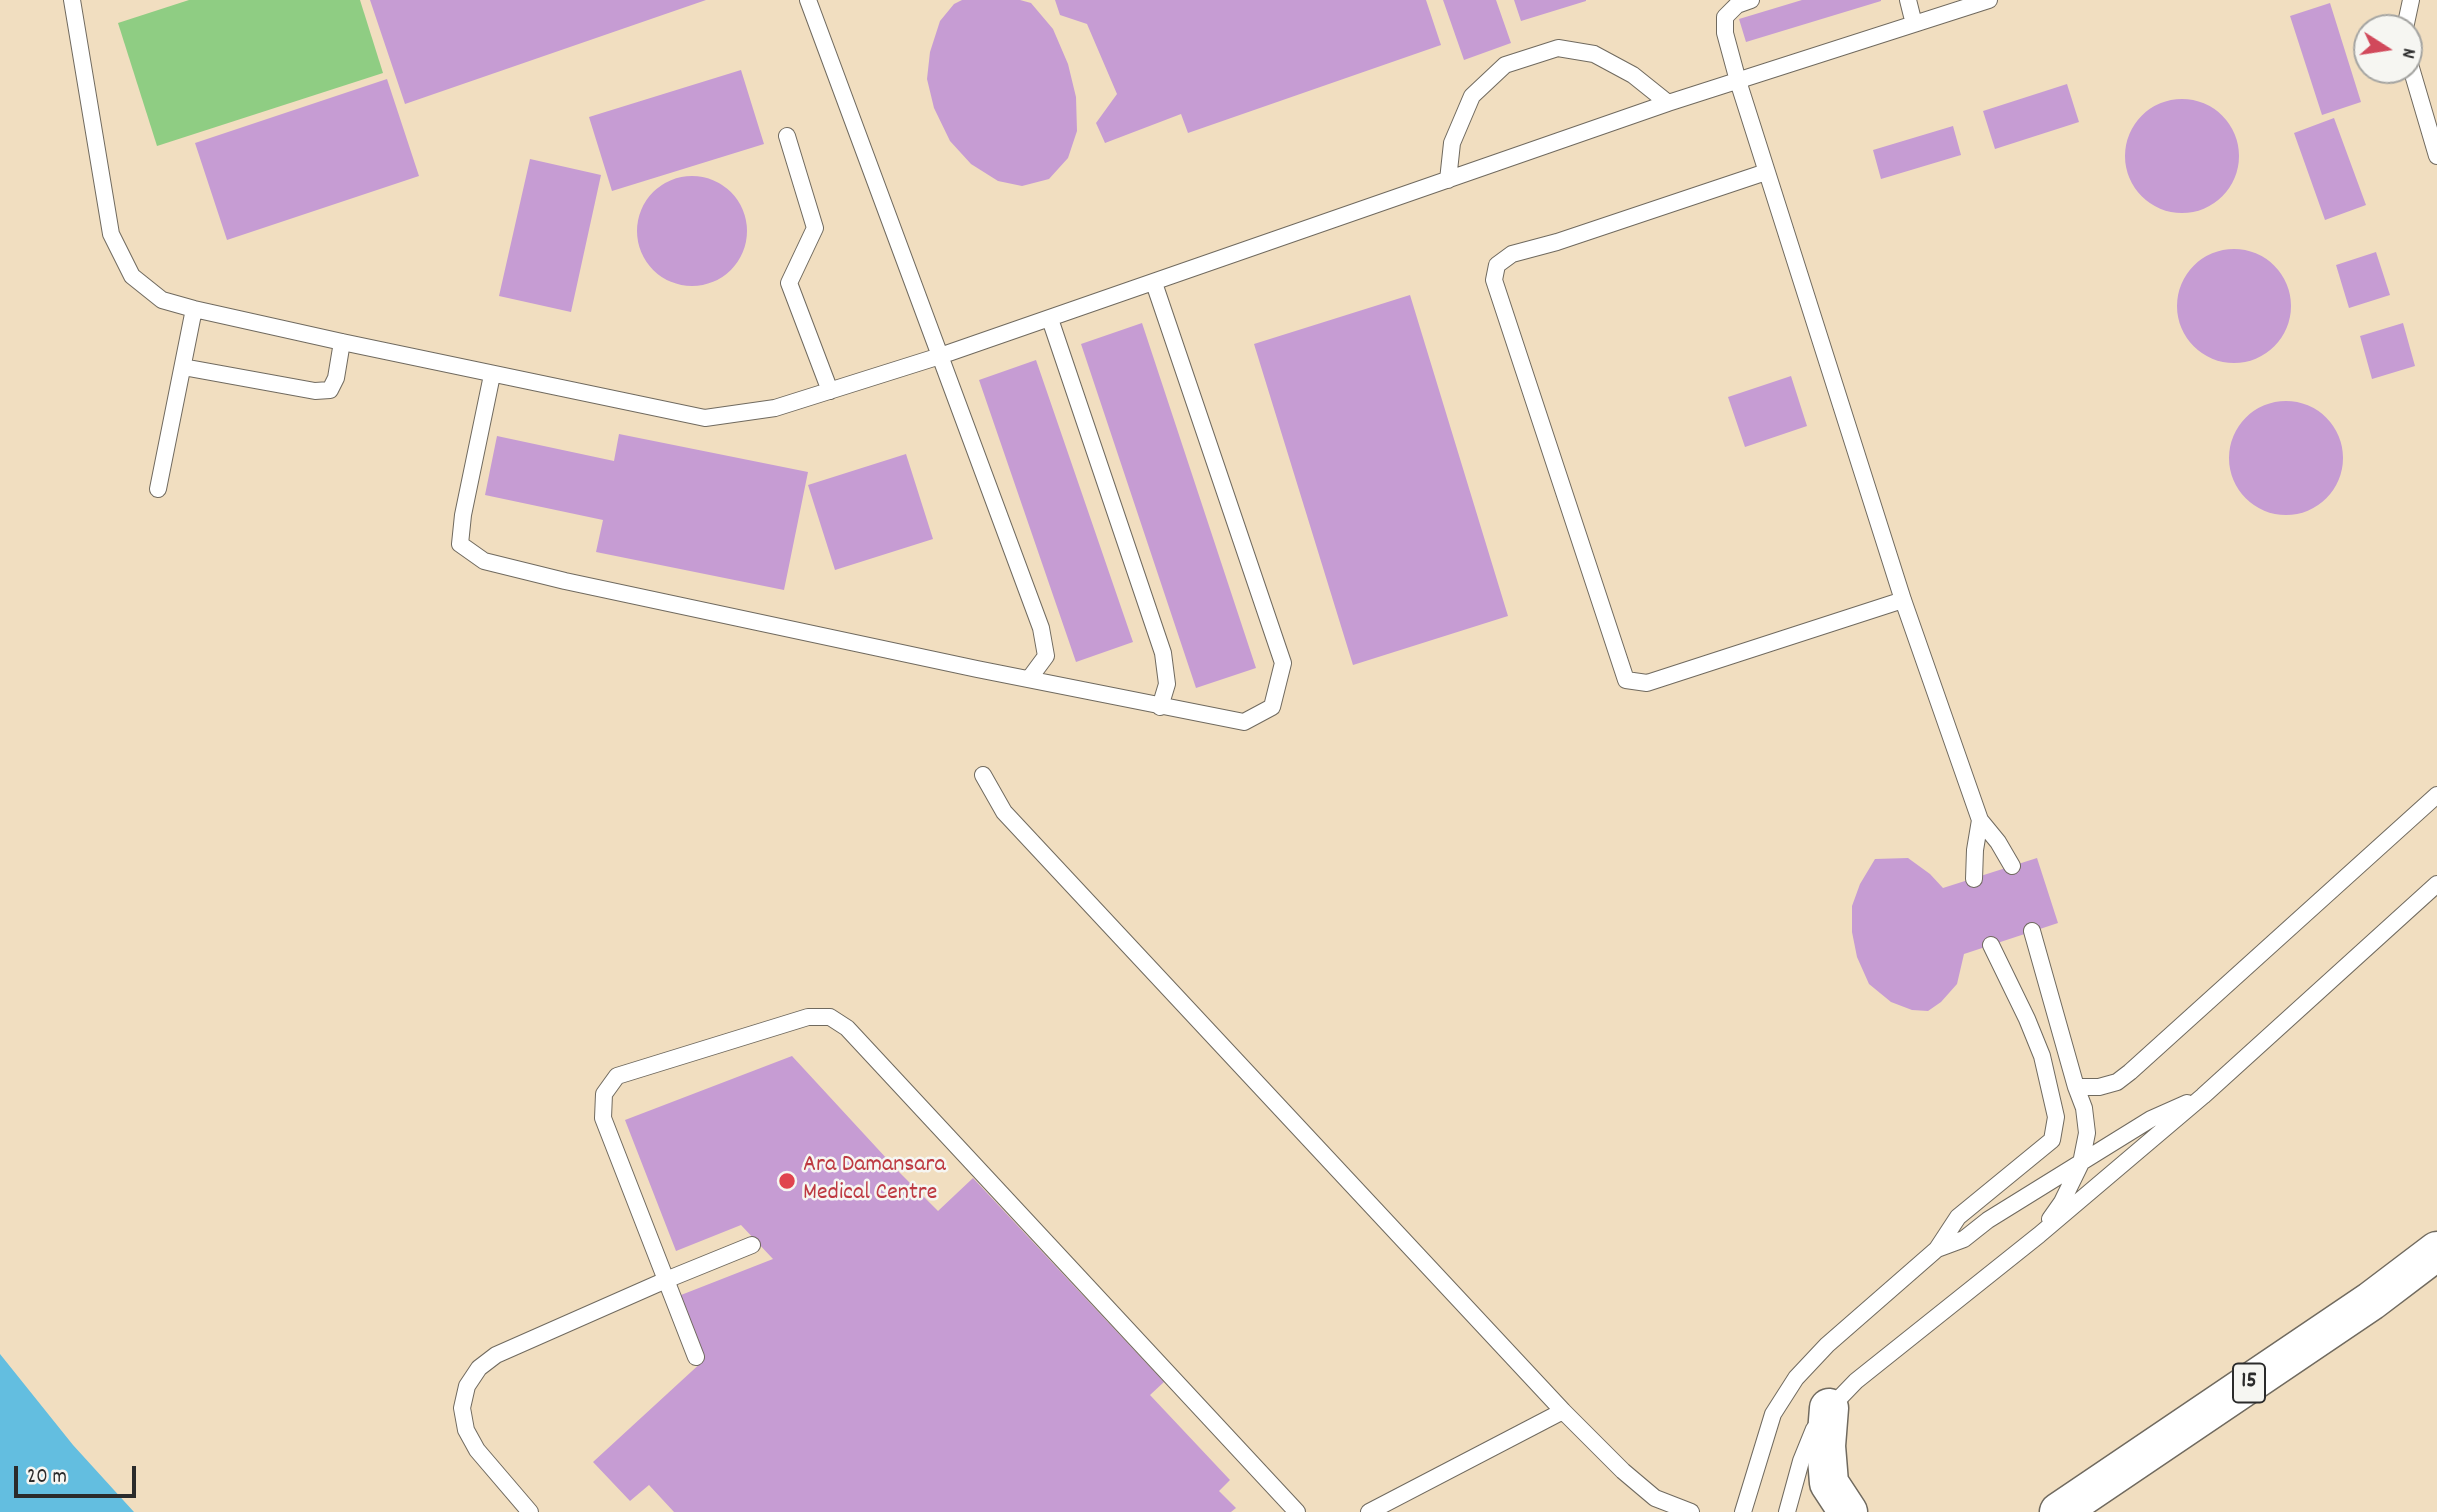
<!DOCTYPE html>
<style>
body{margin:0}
#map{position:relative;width:2437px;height:1512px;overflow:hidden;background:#f1dec0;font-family:Dekko,sans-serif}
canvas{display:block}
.north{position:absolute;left:2353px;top:14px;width:70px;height:70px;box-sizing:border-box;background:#f6f6f2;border:2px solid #a5a5a2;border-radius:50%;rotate:102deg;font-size:19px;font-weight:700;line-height:28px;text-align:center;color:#2b2b2b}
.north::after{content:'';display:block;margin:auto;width:24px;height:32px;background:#d1495b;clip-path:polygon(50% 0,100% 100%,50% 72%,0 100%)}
.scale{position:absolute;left:14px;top:1466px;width:122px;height:32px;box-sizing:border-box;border:4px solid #2b2b2b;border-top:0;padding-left:9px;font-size:21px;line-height:24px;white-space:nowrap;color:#2b2b2b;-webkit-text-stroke:5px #f6f6f2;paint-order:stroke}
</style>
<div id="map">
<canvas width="2437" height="1512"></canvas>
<div class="north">N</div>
<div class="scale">20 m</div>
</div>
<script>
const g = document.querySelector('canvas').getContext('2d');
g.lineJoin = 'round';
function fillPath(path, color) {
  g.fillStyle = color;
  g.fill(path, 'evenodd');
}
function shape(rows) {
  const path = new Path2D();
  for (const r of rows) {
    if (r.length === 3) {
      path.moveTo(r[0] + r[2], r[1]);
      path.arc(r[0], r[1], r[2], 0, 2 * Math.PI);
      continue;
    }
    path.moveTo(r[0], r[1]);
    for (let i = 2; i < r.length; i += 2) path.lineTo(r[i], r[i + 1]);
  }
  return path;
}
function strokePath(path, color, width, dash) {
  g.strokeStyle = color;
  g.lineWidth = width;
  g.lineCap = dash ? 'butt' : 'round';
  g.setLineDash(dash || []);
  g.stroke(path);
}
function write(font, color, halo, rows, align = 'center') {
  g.font = font + ' Dekko,sans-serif';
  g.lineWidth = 5;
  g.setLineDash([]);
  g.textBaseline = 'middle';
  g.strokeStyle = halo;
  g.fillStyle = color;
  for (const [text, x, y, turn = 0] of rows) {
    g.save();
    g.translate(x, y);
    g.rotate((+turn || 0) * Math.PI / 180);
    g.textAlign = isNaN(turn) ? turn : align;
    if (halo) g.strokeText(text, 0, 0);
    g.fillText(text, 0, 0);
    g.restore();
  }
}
fillPath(shape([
 [189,0,360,0,383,73,157,146,118,23]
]), '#8fcd83');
fillPath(shape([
 [0,1354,73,1445,134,1512,0,1512]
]), '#63bee0');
fillPath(shape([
 [370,0,706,0,405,104],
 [962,0,1020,0,1031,3,1053,29,1068,64,1076,97,1077,131,1068,158,1049,179,1022,186,998,181,971,164,950,141,934,108,927,79,930,52,940,21,954,4],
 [1055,0,1426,0,1441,45,1188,133,1181,114,1105,143,1096,123,1117,94,1087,24,1060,15],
 [1443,0,1496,0,1511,43,1464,60],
 [1514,0,1586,0,1586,1,1521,21],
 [1802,0,1881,0,1881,1,1746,42,1739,19],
 [2330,3,2361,102,2322,115,2290,16],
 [741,70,764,144,612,191,589,117],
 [387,79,419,176,227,240,195,143],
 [2067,84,2079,122,1995,149,1983,111],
 [2182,156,57],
 [2334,118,2366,205,2325,220,2294,133],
 [1953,126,1961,155,1881,179,1873,150],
 [530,159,601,175,571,312,499,296],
 [692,231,55],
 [2234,306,57],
 [2376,252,2390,295,2349,308,2336,265],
 [1410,295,1508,616,1353,665,1254,344],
 [1142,323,1256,668,1196,688,1081,344],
 [2403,323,2415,366,2372,379,2360,336],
 [1036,360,1133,642,1076,662,979,380],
 [1791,376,1807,426,1745,447,1728,397],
 [2286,458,57],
 [619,434,808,472,784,590,596,552,603,520,485,495,497,436,614,461],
 [906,454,933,539,835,570,808,485],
 [1908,858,1930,874,1943,888,2037,858,2058,923,1964,954,1957,984,1941,1002,1928,1011,1912,1010,1891,1002,1869,984,1857,957,1852,932,1852,906,1860,884,1875,859],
 [792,1056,900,1173,938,1211,973,1178,1164,1382,1150,1395,1230,1480,1219,1491,1236,1508,1231,1512,674,1512,649,1485,630,1501,593,1462,704,1360,681,1295,773,1259,741,1225,676,1251,625,1120]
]), '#c69cd3');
const service = shape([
 [72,0,111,234,132,276,162,300,194,309,342,342,705,418,775,408,940,356,1668,103,1989,0],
 [808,0,1041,628,1046,656,1029,679],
 [1751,0,1737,5,1725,17,1725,33,1738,81,1903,600,1980,820,1998,842,2012,866],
 [1908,0,1914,24],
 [2405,28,2411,0],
 [2409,61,2437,156],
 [787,136,815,228,789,283,830,391],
 [1766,172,1557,242,1512,254,1497,265,1494,280,1626,680,1647,683,1903,600],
 [1448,180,1452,143,1472,96,1505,65,1558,48,1594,54,1633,75,1668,103],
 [1050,319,1163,653,1167,684,1160,707],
 [183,367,315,391,330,390,336,378,342,342],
 [492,375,463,515,460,544,484,561,565,581,977,669,1244,722,1272,707,1283,663,1154,283],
 [158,489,194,309],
 [983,775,1004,812,1563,1411,1623,1471,1655,1498,1691,1512],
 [1974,879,1975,850,1980,820],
 [2032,931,2076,1087,2084,1108,2087,1133,2081,1163,2062,1202,2050,1219],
 [2076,1087,2099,1087,2117,1082,2130,1072,2437,795],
 [1937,1249,1964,1239,1988,1220,2151,1119,2187,1103],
 [696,1357,603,1118,604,1094,617,1076,808,1017,830,1017,847,1028,1297,1512],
 [1827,1411,1856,1381,2039,1235,2203,1096,2437,884],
 [530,1512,477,1450,466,1430,462,1408,467,1386,479,1368,496,1355,666,1280,752,1245],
 [1369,1512,1563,1411],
 [1743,1512,1773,1414,1796,1378,1827,1345,1937,1249,1958,1217,2052,1140,2056,1117,2042,1056,2027,1019,1991,945],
 [1787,1512,1801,1461,1814,1429]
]);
const primary = shape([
 [1829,1408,1826,1446,1829,1483,1848,1512],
 [2059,1512,2371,1301,2437,1251]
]);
strokePath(service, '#706a5f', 18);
strokePath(primary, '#706a5f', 41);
strokePath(service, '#fff', 16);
strokePath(primary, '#fff', 38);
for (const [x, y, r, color] of [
 [787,1181,9,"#e0444e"]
]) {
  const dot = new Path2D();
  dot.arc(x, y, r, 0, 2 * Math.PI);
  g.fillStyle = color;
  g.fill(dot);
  strokePath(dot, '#f6f6f2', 2.5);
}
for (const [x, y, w] of [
 [2249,1383,32]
]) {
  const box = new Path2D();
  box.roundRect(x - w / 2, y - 19.5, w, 39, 5);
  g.fillStyle = '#f6f6f2';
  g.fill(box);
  strokePath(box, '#2b2b2b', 2);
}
write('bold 23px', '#2b2b2b', null, [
 ["15",2249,1383]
]);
write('24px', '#be3a42', '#f6f6f2', [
 ["Ara Damansara",803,1167],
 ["Medical Centre",803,1195]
], 'left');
</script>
